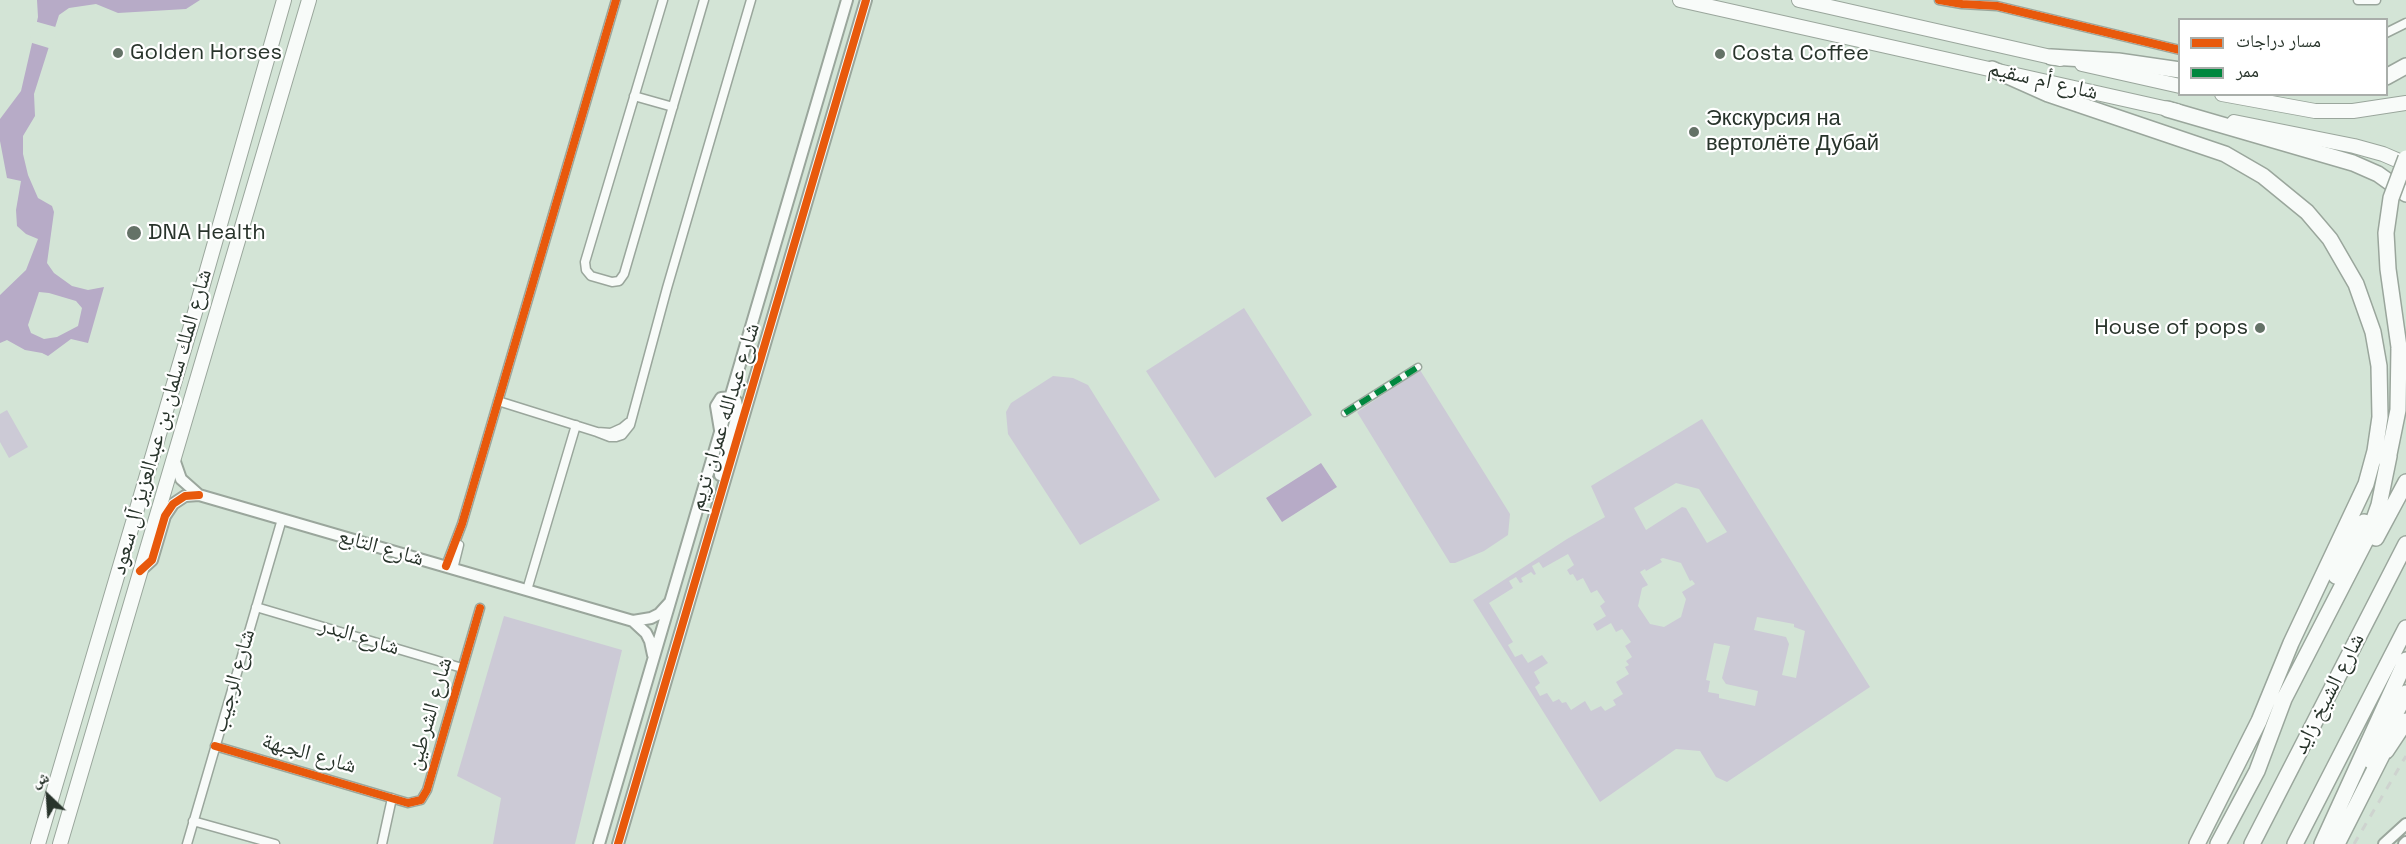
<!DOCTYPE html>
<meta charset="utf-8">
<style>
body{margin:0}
#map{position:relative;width:2406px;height:844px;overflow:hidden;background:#d3e4d6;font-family:"Space Grotesk","Noto Naskh Arabic",sans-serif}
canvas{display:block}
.legend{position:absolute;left:2178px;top:18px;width:210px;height:78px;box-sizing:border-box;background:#fff;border:2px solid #a9aeaa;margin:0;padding:8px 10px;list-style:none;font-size:18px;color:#28342b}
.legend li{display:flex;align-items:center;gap:12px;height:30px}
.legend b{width:30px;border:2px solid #a9aeaa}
.north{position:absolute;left:18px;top:766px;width:60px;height:60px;-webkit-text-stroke:4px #fff;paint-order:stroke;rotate:335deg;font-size:16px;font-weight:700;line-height:24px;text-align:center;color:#28342b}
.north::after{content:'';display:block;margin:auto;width:21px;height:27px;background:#28342b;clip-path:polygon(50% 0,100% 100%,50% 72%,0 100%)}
</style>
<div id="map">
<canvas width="2406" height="844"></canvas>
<ul class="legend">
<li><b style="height:8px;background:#e8590c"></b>مسار دراجات</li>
<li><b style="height:8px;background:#00873e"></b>ممر</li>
</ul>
<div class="north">ش</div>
</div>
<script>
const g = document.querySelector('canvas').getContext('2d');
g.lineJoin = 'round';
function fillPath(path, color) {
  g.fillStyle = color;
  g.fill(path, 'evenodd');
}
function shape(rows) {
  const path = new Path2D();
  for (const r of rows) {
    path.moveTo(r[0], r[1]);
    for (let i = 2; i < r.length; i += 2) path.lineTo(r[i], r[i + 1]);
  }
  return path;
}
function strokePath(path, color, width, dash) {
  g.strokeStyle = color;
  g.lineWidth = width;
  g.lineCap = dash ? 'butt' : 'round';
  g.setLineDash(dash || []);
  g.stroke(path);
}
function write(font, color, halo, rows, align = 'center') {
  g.font = font + ' "Space Grotesk","Noto Naskh Arabic",sans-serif';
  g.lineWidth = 4.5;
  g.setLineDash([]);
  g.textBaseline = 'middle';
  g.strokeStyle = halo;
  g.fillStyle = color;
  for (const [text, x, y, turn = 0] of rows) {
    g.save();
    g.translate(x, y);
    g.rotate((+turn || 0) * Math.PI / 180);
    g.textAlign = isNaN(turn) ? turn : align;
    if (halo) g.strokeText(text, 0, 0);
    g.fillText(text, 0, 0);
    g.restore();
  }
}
fillPath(shape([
 [1244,308,1312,415,1215,478,1146,371],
 [1420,370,1510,514,1508,535,1484,551,1455,563,1450,563,1357,412],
 [1053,376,1073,378,1088,385,1160,500,1080,545,1008,434,1006,412,1011,403],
 [7,410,28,447,9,458,0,442,0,414],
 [1702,419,1870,687,1727,782,1716,777,1700,751,1676,749,1600,802,1473,600,1567,539,1605,517,1591,486],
 [1676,483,1699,489,1727,532,1707,543,1686,508,1682,507,1646,530,1634,508],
 [1568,554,1574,565,1567,570,1570,575,1573,574,1577,581,1583,578,1591,593,1597,590,1605,602,1600,606,1606,616,1593,624,1597,631,1611,623,1616,632,1622,629,1631,642,1625,646,1632,657,1626,661,1629,665,1625,667,1629,674,1616,682,1623,694,1613,700,1616,705,1605,711,1601,706,1591,711,1585,701,1571,710,1566,702,1562,703,1559,699,1553,702,1547,693,1540,696,1535,687,1540,683,1534,672,1548,663,1542,655,1528,663,1522,654,1515,657,1508,645,1513,642,1489,603,1513,588,1509,581,1516,577,1520,583,1523,582,1521,578,1531,572,1534,575,1536,574,1532,566,1539,562,1543,568],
 [1663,558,1681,563,1690,581,1692,580,1695,584,1682,592,1686,599,1681,617,1664,627,1650,624,1638,606,1642,588,1648,585,1640,572,1645,569,1646,571,1662,562,1660,559],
 [1757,617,1794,624,1794,627,1805,631,1796,678,1782,675,1789,644,1786,637,1754,630],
 [1714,643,1730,646,1722,678,1726,684,1758,691,1755,706,1719,698,1719,694,1708,692,1710,681,1706,680],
 [504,616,622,650,575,844,493,844,501,798,457,776]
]), '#cccad6');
fillPath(shape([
 [37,0,200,0,186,9,118,13,96,4,69,8,59,15,34,94,35,116,23,136,23,154,28,175,38,198,52,206,54,212,47,263,54,273,72,286,88,290,104,287,88,343,71,339,48,356,42,353,25,350,7,340,0,343,0,295,26,270,38,239,26,234,17,226,16,210,21,181,7,178,0,141,0,119,21,91,38,17],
 [39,292,49,293,76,301,82,308,78,326,57,337,44,339,31,333,28,325],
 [1321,463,1337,487,1282,522,1266,498]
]), '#b7abc7');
fillPath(shape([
 [34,21,59,28,52,49,29,42]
]), '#d3e4d6');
const pedestrian = shape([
 [1345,413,1418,367]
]);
const minor = shape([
 [663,0,585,262,586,270,591,276,612,282,619,281,624,274,704,0],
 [1939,0,1962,4,1997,6,2180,50],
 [2358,0,2376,0],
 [2386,33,2406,23],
 [634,96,673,107],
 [498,401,597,432,611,433,622,428,628,423],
 [597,432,610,437,616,437,622,435,630,425,667,288,751,0],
 [446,566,462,524,616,0],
 [453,569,459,545],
 [527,590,576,425],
 [256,607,462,668],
 [215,746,408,803,421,800,427,790,480,608],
 [193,821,275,844],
 [187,844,282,519],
 [382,844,392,798]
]);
const tertiary = shape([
 [174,459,181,479,199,495,633,621,651,618,659,614,669,603],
 [720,475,738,412,736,401,731,397,721,398,716,406,720,430],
 [140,571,152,560,165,516,173,504,185,496,199,495],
 [633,621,646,633,650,641,653,655],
 [599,844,847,0],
 [618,844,866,0],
 [2384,844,2406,824],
 [2404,844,2406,842]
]);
const primary = shape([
 [1680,0,2177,111],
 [1799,0,2060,59],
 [2082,64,2180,86],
 [2222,94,2315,111,2353,111,2406,103],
 [2234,122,2354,146,2383,154,2406,164],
 [38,844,196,309,284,0],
 [60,844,309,0]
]);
const motorway = shape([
 [2051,57,2118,61,2180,70],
 [1992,69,2048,94,2225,154,2263,176,2307,212,2330,239,2356,284,2373,332,2379,366,2380,417,2375,451,2366,484,2291,643,2259,721,2197,844],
 [2386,77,2406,66],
 [2167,109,2353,163,2378,174,2406,194],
 [2387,464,2398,410,2399,347],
 [2376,538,2406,482],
 [2336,576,2364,522],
 [2386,751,2406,721],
 [2371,761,2406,693],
 [2218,844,2257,771,2284,699,2368,536,2379,505,2389,456],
 [2252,844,2406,544],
 [2295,844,2406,628],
 [2322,844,2406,660],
 [2337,844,2383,753]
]);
strokePath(pedestrian, '#9aa69c', 9);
strokePath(minor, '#9aa69c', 11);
strokePath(tertiary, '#9aa69c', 14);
strokePath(primary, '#9aa69c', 16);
strokePath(motorway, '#9aa69c', 18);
strokePath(pedestrian, '#f8fbf9', 6);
strokePath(minor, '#f8fbf9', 8);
strokePath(tertiary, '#f8fbf9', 10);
strokePath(primary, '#f8fbf9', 14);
strokePath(motorway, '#f8fbf9', 15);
strokePath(shape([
 [2354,844,2406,756]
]), '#ced3cf', 3, [8, 8]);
const motorwayBridge = shape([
 [2399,347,2388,269,2386,233,2391,198,2406,158]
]);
strokePath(motorwayBridge, '#9aa69c', 18, []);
strokePath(motorwayBridge, '#f8fbf9', 15);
strokePath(shape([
 [1345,413,1418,367]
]), '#00873e', 6, [12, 6]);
strokePath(shape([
 [1939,0,1962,4,1997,6,2180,50],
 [446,566,462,524,616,0],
 [140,571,152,560,165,516,173,504,185,496,199,495],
 [215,746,408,803,421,800,427,790,480,608],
 [618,844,866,0]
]), '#e8590c', 8);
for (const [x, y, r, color] of [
 [118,53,6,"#647267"],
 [1720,54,6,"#647267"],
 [1694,132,6,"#647267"],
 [134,233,8,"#647267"],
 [2260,328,6,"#647267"]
]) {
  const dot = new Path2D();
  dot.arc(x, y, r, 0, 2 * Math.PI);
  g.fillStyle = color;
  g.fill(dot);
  strokePath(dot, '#fff', 2);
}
write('22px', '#28342b', '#fff', [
 ["Golden Horses",130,53],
 ["Costa Coffee",1732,54],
 ["Экскурсия на",1706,119],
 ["вертолёте Дубай",1706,144],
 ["DNA Health",148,233],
 ["House of pops",2248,328,"right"]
], 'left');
write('22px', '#28342b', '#fff', [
 ["شارع أم سقيم",2043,81,13],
 ["شارع عبدالله عمران تريم",725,417,-73],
 ["شارع الملك سلمان بن عبدالعزيز آل سعود",162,422,-74],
 ["شارع التابع",381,548,16],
 ["شارع البدر",359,637,17],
 ["شارع الرجيب",234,681,-74],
 ["شارع الشيخ زايد",2329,694,-63],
 ["شارع الشرطين",430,714,-74],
 ["شارع الجبهة",309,754,16]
]);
</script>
